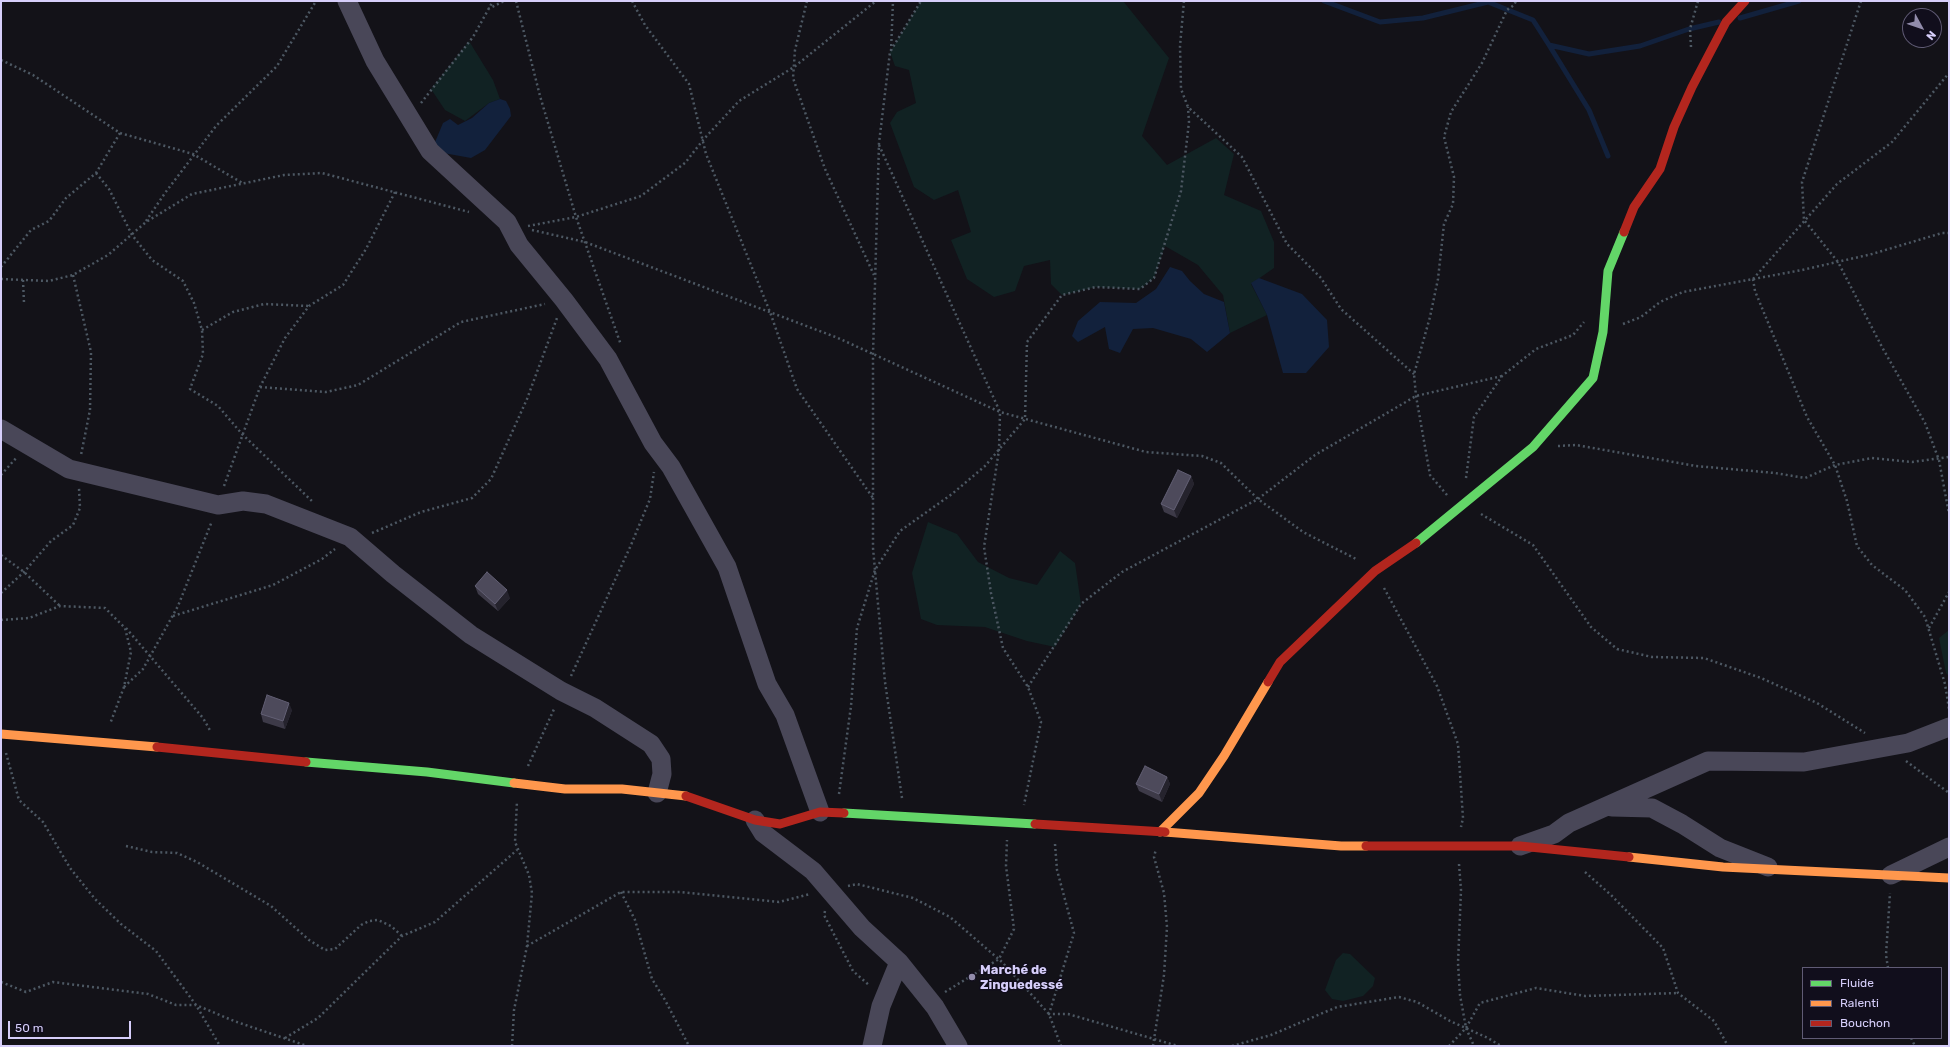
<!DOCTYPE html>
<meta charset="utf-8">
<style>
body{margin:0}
#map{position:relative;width:1950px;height:1047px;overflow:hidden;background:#131218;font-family:Rubik,sans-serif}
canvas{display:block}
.frame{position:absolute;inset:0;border:2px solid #d6cefa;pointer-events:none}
.legend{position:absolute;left:1802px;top:967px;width:140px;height:72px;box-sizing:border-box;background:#110e1c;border:1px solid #605b75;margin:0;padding:5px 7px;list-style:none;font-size:12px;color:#d6cefa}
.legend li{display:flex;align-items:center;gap:8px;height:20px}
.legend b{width:20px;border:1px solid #605b75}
.north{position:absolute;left:1902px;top:8px;width:40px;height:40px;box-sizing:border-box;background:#110e1c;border:1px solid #605b75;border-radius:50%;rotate:130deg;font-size:11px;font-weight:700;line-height:16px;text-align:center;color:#d6cefa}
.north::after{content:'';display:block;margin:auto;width:14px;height:18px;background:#928cab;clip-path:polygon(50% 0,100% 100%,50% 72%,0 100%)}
.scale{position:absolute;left:8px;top:1021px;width:123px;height:18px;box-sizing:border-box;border:2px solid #d6cefa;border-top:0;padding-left:5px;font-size:12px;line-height:14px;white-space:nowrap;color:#d6cefa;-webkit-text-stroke:3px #110e1c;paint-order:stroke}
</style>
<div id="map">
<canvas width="1950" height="1047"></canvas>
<div class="frame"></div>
<ul class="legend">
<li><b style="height:5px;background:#63d668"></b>Fluide</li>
<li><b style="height:5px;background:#ff974d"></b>Ralenti</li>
<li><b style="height:5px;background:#b3261e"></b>Bouchon</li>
</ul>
<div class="north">N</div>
<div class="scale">50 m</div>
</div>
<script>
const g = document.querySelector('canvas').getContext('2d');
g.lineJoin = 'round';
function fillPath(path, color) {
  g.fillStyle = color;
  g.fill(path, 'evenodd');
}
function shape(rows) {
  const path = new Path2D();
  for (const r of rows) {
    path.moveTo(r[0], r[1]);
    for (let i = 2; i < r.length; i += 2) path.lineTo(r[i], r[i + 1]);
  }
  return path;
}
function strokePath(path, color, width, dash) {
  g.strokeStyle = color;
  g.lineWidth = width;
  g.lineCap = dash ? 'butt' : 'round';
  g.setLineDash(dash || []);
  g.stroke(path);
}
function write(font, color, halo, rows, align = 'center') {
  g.font = font + ' Rubik,sans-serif';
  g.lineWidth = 3;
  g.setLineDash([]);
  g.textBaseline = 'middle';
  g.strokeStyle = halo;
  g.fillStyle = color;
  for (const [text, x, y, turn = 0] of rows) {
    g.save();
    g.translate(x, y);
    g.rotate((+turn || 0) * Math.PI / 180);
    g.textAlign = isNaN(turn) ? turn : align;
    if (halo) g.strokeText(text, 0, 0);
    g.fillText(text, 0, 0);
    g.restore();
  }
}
fillPath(shape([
 [921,1,1123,1,1169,58,1142,136,1167,165,1216,138,1234,154,1224,195,1261,211,1274,242,1274,268,1251,284,1267,315,1230,333,1223,295,1198,265,1165,246,1154,278,1140,289,1096,287,1062,295,1051,284,1050,260,1024,266,1015,291,994,297,967,279,951,240,971,232,958,190,934,200,914,187,890,123,897,112,916,103,909,70,895,66,890,52],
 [469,41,493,80,500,99,489,103,465,121,445,110,431,89],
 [928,522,957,534,978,562,1009,578,1037,585,1060,551,1075,563,1081,604,1055,647,1027,641,985,627,937,625,921,619,912,573],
 [1949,630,1949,676,1946,673,1939,638],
 [1343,953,1350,954,1375,978,1373,986,1363,996,1343,1001,1332,999,1325,990,1336,960]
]), '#112223');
fillPath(shape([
 [500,99,506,101,510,109,511,116,485,150,471,158,438,152,433,147,443,123,450,119,458,125,472,118,489,103],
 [1170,267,1182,271,1190,281,1204,294,1224,302,1230,333,1207,352,1191,339,1153,328,1133,329,1120,353,1109,349,1105,327,1078,342,1072,336,1078,321,1100,302,1136,303,1156,289],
 [1259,278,1302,294,1327,320,1329,347,1306,373,1283,373,1267,315,1251,283]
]), '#12213c');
strokePath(shape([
 [1324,1,1380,22,1423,18,1488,2,1533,20,1549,45,1589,54,1640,46,1689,29,1719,22],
 [1740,18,1799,1],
 [1549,45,1589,110,1608,156]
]), '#12213c', 5);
strokePath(shape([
 [516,1,540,96,576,217,621,345],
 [632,1,645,25,689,84,706,154,770,312,797,389,873,498],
 [807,1,795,50,793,78,825,169,874,275],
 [1184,1,1180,46,1181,89,1188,107,1242,157,1287,244,1321,278,1341,309,1414,374],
 [1861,1,1802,182,1804,220,1838,262,1882,347,1925,423,1939,460,1949,514],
 [488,9,504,1],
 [1691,47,1690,29,1698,1],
 [891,51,893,1],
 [1,60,33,75,120,133,193,154,244,184],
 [421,103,473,37,493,1],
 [879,145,1000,412,999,450,984,547,991,593,1003,648,1028,687,1041,722,1024,805],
 [96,173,109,189,132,235,152,260,183,281,194,303,202,330,203,354,190,389,218,406,242,434,314,503],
 [146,221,165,193,216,126,277,66,316,1],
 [528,226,576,217,641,196,685,163,703,140,739,101,794,67,876,1],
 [532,230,585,242,838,338,1000,412,1146,452,1202,456,1221,463,1258,499,1303,532,1358,560],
 [1,267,31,230,49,221,66,198,96,173,120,133],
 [73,275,91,352,90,410,81,455],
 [1,279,49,281,73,275,108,255,146,222,192,194,284,175,322,173,469,212],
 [1753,279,1755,291,1807,417,1835,465,1847,501,1857,546,1872,565,1905,590,1925,617,1945,684,1949,709],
 [1753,279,1837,184,1892,142,1949,73],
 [23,280,24,303],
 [1623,324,1641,317,1660,302,1683,292,1802,270,1872,254,1942,233,1949,233],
 [202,330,233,312,264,304,309,306],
 [260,387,326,392,358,385,461,322,545,304],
 [1558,446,1576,445,1696,466,1775,473,1805,478,1835,465,1872,458,1912,462,1949,457],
 [1,475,17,457],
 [1466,478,1474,417,1502,376,1536,349,1573,335,1584,322],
 [224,486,260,387,285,338,309,306,343,285,366,249,395,192],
 [1447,495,1430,475,1416,396,1414,374,1430,317,1438,279,1444,224,1453,204,1454,177,1444,137,1451,112,1482,63,1507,10,1514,5,1516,1],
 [1481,514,1533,545,1591,627,1617,649,1652,657,1704,658,1761,678,1817,703,1865,733],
 [372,533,421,512,472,498,491,479,527,399,557,318],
 [1,555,24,572,60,606],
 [1384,588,1437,686,1458,744,1463,818,1461,827],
 [1,593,24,572,51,541,73,525,80,508,79,488],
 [173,616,273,585,322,559,335,549],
 [1,620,29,618,60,606,105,608,125,628,131,652,124,687,110,724],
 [126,628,203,718,211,732],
 [1929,628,1949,592],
 [571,676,631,545,650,499,654,472],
 [124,687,143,669,178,606,212,521],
 [1028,687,1081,604,1122,572,1258,499,1315,455,1416,396,1502,376],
 [6,753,19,800,43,822,70,868,95,899,121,924,156,951,196,1005,220,1046],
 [1906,761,1949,793],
 [528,766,555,707],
 [839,794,851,706,857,628,875,570,900,531,952,494,985,466,1025,419,1027,342,1062,295,1096,287,1140,289,1154,278,1181,191,1189,122,1188,107],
 [902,798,885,682,873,548,873,354,879,143,890,52,921,1],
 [1055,844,1057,870,1074,933,1049,1014,1068,1014,1178,1046],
 [126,846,152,852,177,853,197,862,271,906,309,940,325,950,335,949,361,925,369,921,378,920,391,926,402,936],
 [1459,864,1461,890,1458,963,1460,995,1466,1028,1474,1046],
 [1585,872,1611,895,1663,948,1678,993,1714,1021,1728,1046],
 [848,886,857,884,913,898,950,917,1002,962,1049,1014,1061,1046],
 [621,892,635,920,652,979,665,1000,689,1046],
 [825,911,824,915,853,971,870,986],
 [527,946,621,892,680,892,779,902,810,894],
 [1888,968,1886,955,1890,893],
 [1,982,26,992,53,982,148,994,176,1005,196,1005,234,1021,307,1046],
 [945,992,999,959,1014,929,1006,866,1007,840],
 [285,1038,318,1018,402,936,435,922,517,850],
 [1911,1038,1915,1046],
 [512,1046,514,1010,527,946,532,893,529,875,515,842,517,801],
 [1153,1046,1164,975,1167,927,1164,893,1154,857,1156,849],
 [1232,1046,1271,1035,1337,1007,1399,997,1417,1002,1450,1021,1488,1038,1501,1046],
 [1449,1046,1466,1028,1480,1003,1536,988,1585,996,1678,993]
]), '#4d5863', 2.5, [2, 3]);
strokePath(shape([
 [347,1,375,61,430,151,507,222,519,245,564,300,608,359,653,443,671,467,727,567,767,684,785,715,820,812],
 [1,429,69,469,218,505,243,501,266,504,350,537,393,574,471,635,561,691,595,708,651,744,661,759,662,774,657,793],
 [1612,807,1652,808,1682,824,1720,848,1768,867],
 [755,820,763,833,813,871,862,928,899,962,935,1007,958,1046],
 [1520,846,1554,834,1569,823,1708,761,1804,762,1908,743,1949,727],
 [1891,875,1949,847],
 [872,1046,881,1006,899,962]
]), '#494758', 19);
strokePath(shape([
 [1416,543,1533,447,1593,378,1603,332,1608,271,1624,232],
 [306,762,427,772,514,783],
 [844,813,1035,824]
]), '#63d668', 9);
strokePath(shape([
 [1,734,157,747],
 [514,783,565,789,622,789,686,796],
 [1160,832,1199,793,1224,756,1268,682],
 [1165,832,1341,846,1366,846],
 [1629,857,1723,867,1949,878]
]), '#ff974d', 9);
strokePath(shape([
 [1624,232,1634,207,1660,169,1674,127,1692,87,1726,22,1745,1],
 [1268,682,1280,662,1375,571,1416,543],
 [157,747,306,762],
 [686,796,755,820,780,824,820,812,844,813],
 [1035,824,1165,832],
 [1366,846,1520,846,1629,857]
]), '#b3261e', 9);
fillPath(shape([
 [1191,476,1194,484,1177,518,1164,512,1161,504],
 [475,586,510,598,498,611,478,594],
 [292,710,285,729,263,722,261,714],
 [1167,777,1170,784,1162,802,1139,791,1136,784]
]), '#3d3a48');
fillPath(shape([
 [1191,476,1194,484,1177,518,1174,510],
 [507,590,510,598,498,611,495,604],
 [289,703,292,710,285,729,283,721],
 [1167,777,1170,784,1162,802,1159,794]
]), '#25232d');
const building = shape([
 [1178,470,1191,476,1174,510,1161,504,1178,470],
 [487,572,507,590,495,604,475,586,487,572],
 [267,695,289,703,283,721,261,714,267,695],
 [1145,766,1167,777,1159,794,1136,784,1145,766]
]);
fillPath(building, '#4d4a5b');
strokePath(building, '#625f74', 1);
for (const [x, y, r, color] of [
 [972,977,4,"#928cab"]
]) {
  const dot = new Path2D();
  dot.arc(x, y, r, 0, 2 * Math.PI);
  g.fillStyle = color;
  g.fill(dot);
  strokePath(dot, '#110e1c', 1.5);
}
write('bold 13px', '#d6cefa', '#110e1c', [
 ["Marché de",980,970],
 ["Zinguedessé",980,985]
], 'left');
</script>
